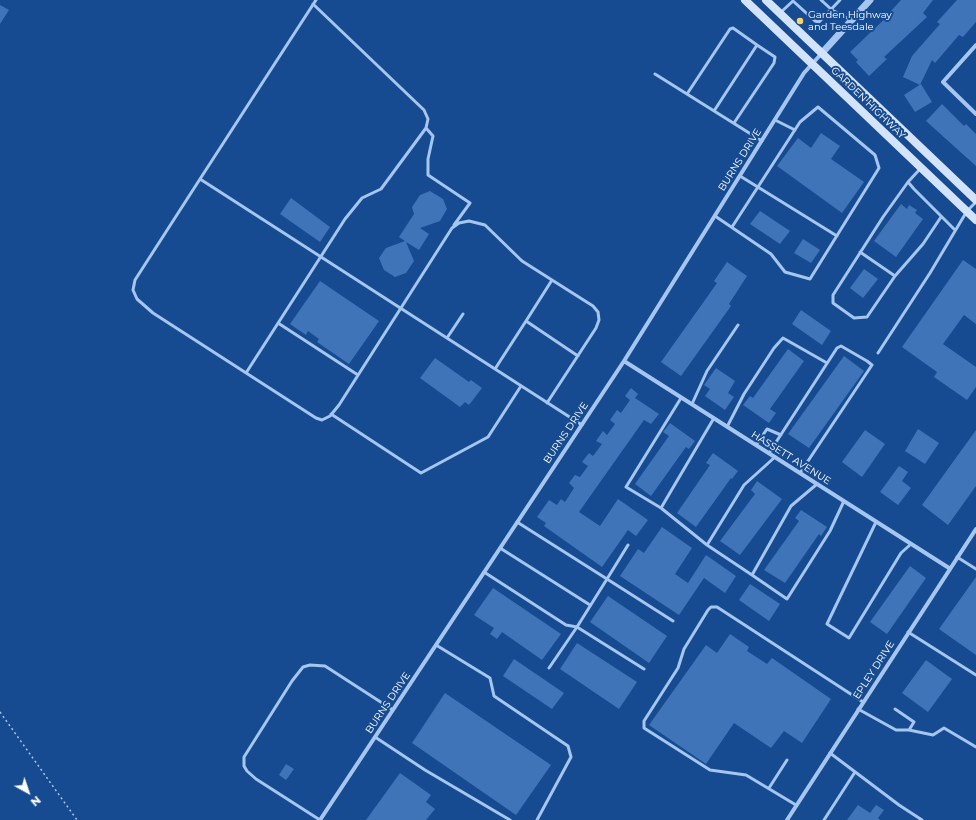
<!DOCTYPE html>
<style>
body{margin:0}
#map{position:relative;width:976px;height:820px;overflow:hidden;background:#174b91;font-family:Montserrat,sans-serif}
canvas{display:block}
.north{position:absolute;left:8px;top:772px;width:40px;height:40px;-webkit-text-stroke:3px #174b91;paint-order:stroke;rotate:140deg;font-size:11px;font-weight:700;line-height:16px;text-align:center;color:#fff}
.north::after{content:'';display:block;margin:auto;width:14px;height:18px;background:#fff;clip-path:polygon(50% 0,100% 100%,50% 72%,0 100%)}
</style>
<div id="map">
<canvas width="976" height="820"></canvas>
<div class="north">N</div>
</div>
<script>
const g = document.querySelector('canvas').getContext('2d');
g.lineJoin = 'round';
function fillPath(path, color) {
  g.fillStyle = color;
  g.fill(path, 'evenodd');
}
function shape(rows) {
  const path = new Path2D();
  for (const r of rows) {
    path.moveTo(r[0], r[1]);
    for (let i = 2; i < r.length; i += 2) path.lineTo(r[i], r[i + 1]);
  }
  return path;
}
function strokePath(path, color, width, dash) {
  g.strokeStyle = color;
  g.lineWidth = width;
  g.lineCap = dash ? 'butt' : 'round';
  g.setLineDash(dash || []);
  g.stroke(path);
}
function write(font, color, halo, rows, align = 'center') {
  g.font = font + ' Montserrat,sans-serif';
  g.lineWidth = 4;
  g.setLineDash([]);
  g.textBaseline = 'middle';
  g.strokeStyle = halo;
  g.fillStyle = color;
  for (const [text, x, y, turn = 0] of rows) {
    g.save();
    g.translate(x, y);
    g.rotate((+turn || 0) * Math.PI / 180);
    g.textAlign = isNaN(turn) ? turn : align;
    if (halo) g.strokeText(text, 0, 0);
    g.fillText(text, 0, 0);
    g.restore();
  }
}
fillPath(shape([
 [901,0,933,0,923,13,927,17,884,57,887,59,869,76,856,62,858,60,850,52,892,12,891,11],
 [957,0,976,0,976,22,963,37,959,35,935,63,932,60,920,85,903,77,912,56,940,24,937,22],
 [0,5,9,10,0,24],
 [921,84,932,102,915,112,904,95],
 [942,104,964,126,966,124,976,134,976,166,926,121],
 [821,133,840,146,831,159,864,182,842,213,777,166,798,138,811,148],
 [430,191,443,199,447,209,440,221,420,228,429,234,419,250,406,242,414,261,406,273,395,277,384,270,379,258,386,248,405,241,399,237,414,214,412,207,420,195],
 [291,198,330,227,320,242,280,214],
 [901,204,907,209,909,205,917,210,915,213,923,219,896,257,874,241],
 [760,211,790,231,780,244,750,224],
 [803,239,820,250,811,263,794,253],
 [963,260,976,269,976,324,964,315,943,344,976,367,976,387,967,400,934,377,937,372,902,347],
 [727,262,747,276,729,304,731,306,681,376,661,362,717,283,714,281],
 [864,269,878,279,863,298,850,288],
 [320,281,379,321,349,364,317,342,319,339,308,331,306,335,290,324],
 [801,310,831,331,822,345,792,324],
 [788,349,804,361,770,409,776,413,769,423,743,405,750,396,753,398],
 [844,356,864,371,809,448,788,434],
 [435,358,469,382,471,380,482,388,469,405,465,402,460,407,420,378],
 [716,368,735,381,728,393,734,397,725,410,705,396,710,389,704,385],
 [631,388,638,394,635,398,659,414,651,424,644,420,579,512,600,526,618,499,648,520,636,536,628,530,602,567,544,526,546,523,537,517,549,500,557,505,561,499,565,502,574,488,569,483,575,475,580,477,588,466,582,462,589,453,593,456,602,444,596,441,603,431,607,435,615,424,610,420,617,410,621,413,630,400,625,396],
 [670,423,695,441,689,449,686,447,651,496,635,484,669,436,663,432],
 [918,429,939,443,925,464,905,451],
 [865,430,885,444,862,477,842,462],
 [976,430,976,486,948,525,922,505],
 [713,453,738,471,732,479,731,478,696,527,677,513,710,465,706,463],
 [899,466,908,472,902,481,911,488,898,505,880,492],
 [757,481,782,499,740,555,720,541,755,494,751,490],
 [801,510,827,527,821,536,819,534,785,583,764,570,799,521,795,518],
 [662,527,692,548,675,574,688,583,706,555,736,576,725,593,704,578,679,615,620,576,638,549,644,553],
 [910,566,926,578,887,634,870,622],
 [976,577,976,655,939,629],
 [750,584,780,604,769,621,739,600],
 [493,588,561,634,542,660,502,632,497,639,490,634,494,628,474,615],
 [608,596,667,636,649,663,590,622],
 [730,634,749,647,747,651,767,664,772,658,831,699,802,743,784,731,771,748,734,723,706,764,649,725,706,645,717,653],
 [577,643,637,682,619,709,560,669],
 [514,659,564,693,552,709,503,676],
 [926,660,952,679,928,712,902,693],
 [445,693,551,765,516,815,412,743],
 [286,764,294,769,286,780,279,775],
 [400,773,431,795,426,802,435,809,426,820,366,820],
 [858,805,870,813,876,805,884,810,878,818,880,820,847,820]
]), '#3f74b9');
strokePath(shape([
 [0,712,77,820]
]), '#a4c6f0', 1.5, [2, 3]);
strokePath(shape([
 [316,0,200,179,582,425],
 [821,0,832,10,851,20],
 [793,1,815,21,819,22,840,0],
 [313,4,424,110,428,119,426,128],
 [780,13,793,1],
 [655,74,762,141],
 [687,94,730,29,733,28,757,45,714,111],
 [775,120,795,130],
 [734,123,774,63,775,57,757,45],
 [920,169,908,182,914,189,955,230],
 [740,176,837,236],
 [200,179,135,280,133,290,137,299,153,313,316,418,322,420,330,416,339,405,452,228,459,223,469,221,485,225,522,261,593,306,598,312,599,320,596,328,547,403],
 [908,182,883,217,833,295,833,303,854,318,867,317,895,276,923,244,941,217],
 [715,216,771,254,785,272,810,279,879,168,875,155,818,107,800,122,732,227],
 [860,252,895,276],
 [526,321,552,280],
 [278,323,358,375],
 [447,338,463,314],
 [878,353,930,273,967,211,976,202],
 [495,369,526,321,578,356],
 [246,373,345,219,362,198,381,189,426,128,433,136,428,159,428,175,470,203,454,225],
 [692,404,707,371,738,325],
 [331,414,421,473,488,437,521,386],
 [727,427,744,394,774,348,783,338,827,363],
 [756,445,767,429,781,435],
 [769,453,837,348,841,346,867,361,872,365,800,473],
 [817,484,791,506,752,575,787,599,830,531,844,501],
 [661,508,626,487,681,398],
 [876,522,827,624,849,638,901,553,911,544],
 [628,545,607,579,673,621],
 [707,545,661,508,714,418],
 [500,548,590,605],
 [957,557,976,569],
 [484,572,566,625,577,627,607,579,517,522],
 [752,575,707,545,744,485,775,457],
 [908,632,976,675],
 [436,645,490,678,494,696,568,746,571,757,537,820],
 [549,668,577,627,644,669],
 [858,709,896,730,909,730,933,735,944,728,976,747],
 [895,709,914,722,909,730],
 [375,737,425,770,510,820],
 [830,753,899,805,922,820],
 [769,788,787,760],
 [796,805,746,775,710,770,644,728,644,721,678,668,684,649,708,610,711,607,717,607,863,702],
 [320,820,256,779,247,771,244,766,244,757,292,681,303,667,310,665,325,666,393,710],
 [824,820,855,772]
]), '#a4c6f0', 3);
strokePath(shape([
 [976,45,943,82,976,114],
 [624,361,949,568],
 [320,820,624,361,804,73,822,53],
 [787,820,976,529]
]), '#a4c6f0', 4);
strokePath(shape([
 [822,53,870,0]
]), '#a4c6f0', 7);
strokePath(shape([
 [745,0,976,220],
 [766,0,976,200]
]), '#d2e3fb', 8);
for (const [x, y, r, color] of [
 [800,21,4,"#ffd363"]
]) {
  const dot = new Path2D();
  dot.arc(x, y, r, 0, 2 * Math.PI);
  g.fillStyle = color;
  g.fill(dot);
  strokePath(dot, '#174b91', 1.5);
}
write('10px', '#fff', '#174b91', [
 ["Garden Highway",808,15],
 ["and Teesdale",808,27]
], 'left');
write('10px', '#fff', '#174b91', [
 ["GARDEN HIGHWAY",868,103,44],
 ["BURNS DRIVE",740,160,-58],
 ["BURNS DRIVE",566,433,-56],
 ["HASSETT AVENUE",791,458,32],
 ["EPLEY DRIVE",874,670,-57],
 ["BURNS DRIVE",388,703,-56]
]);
</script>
